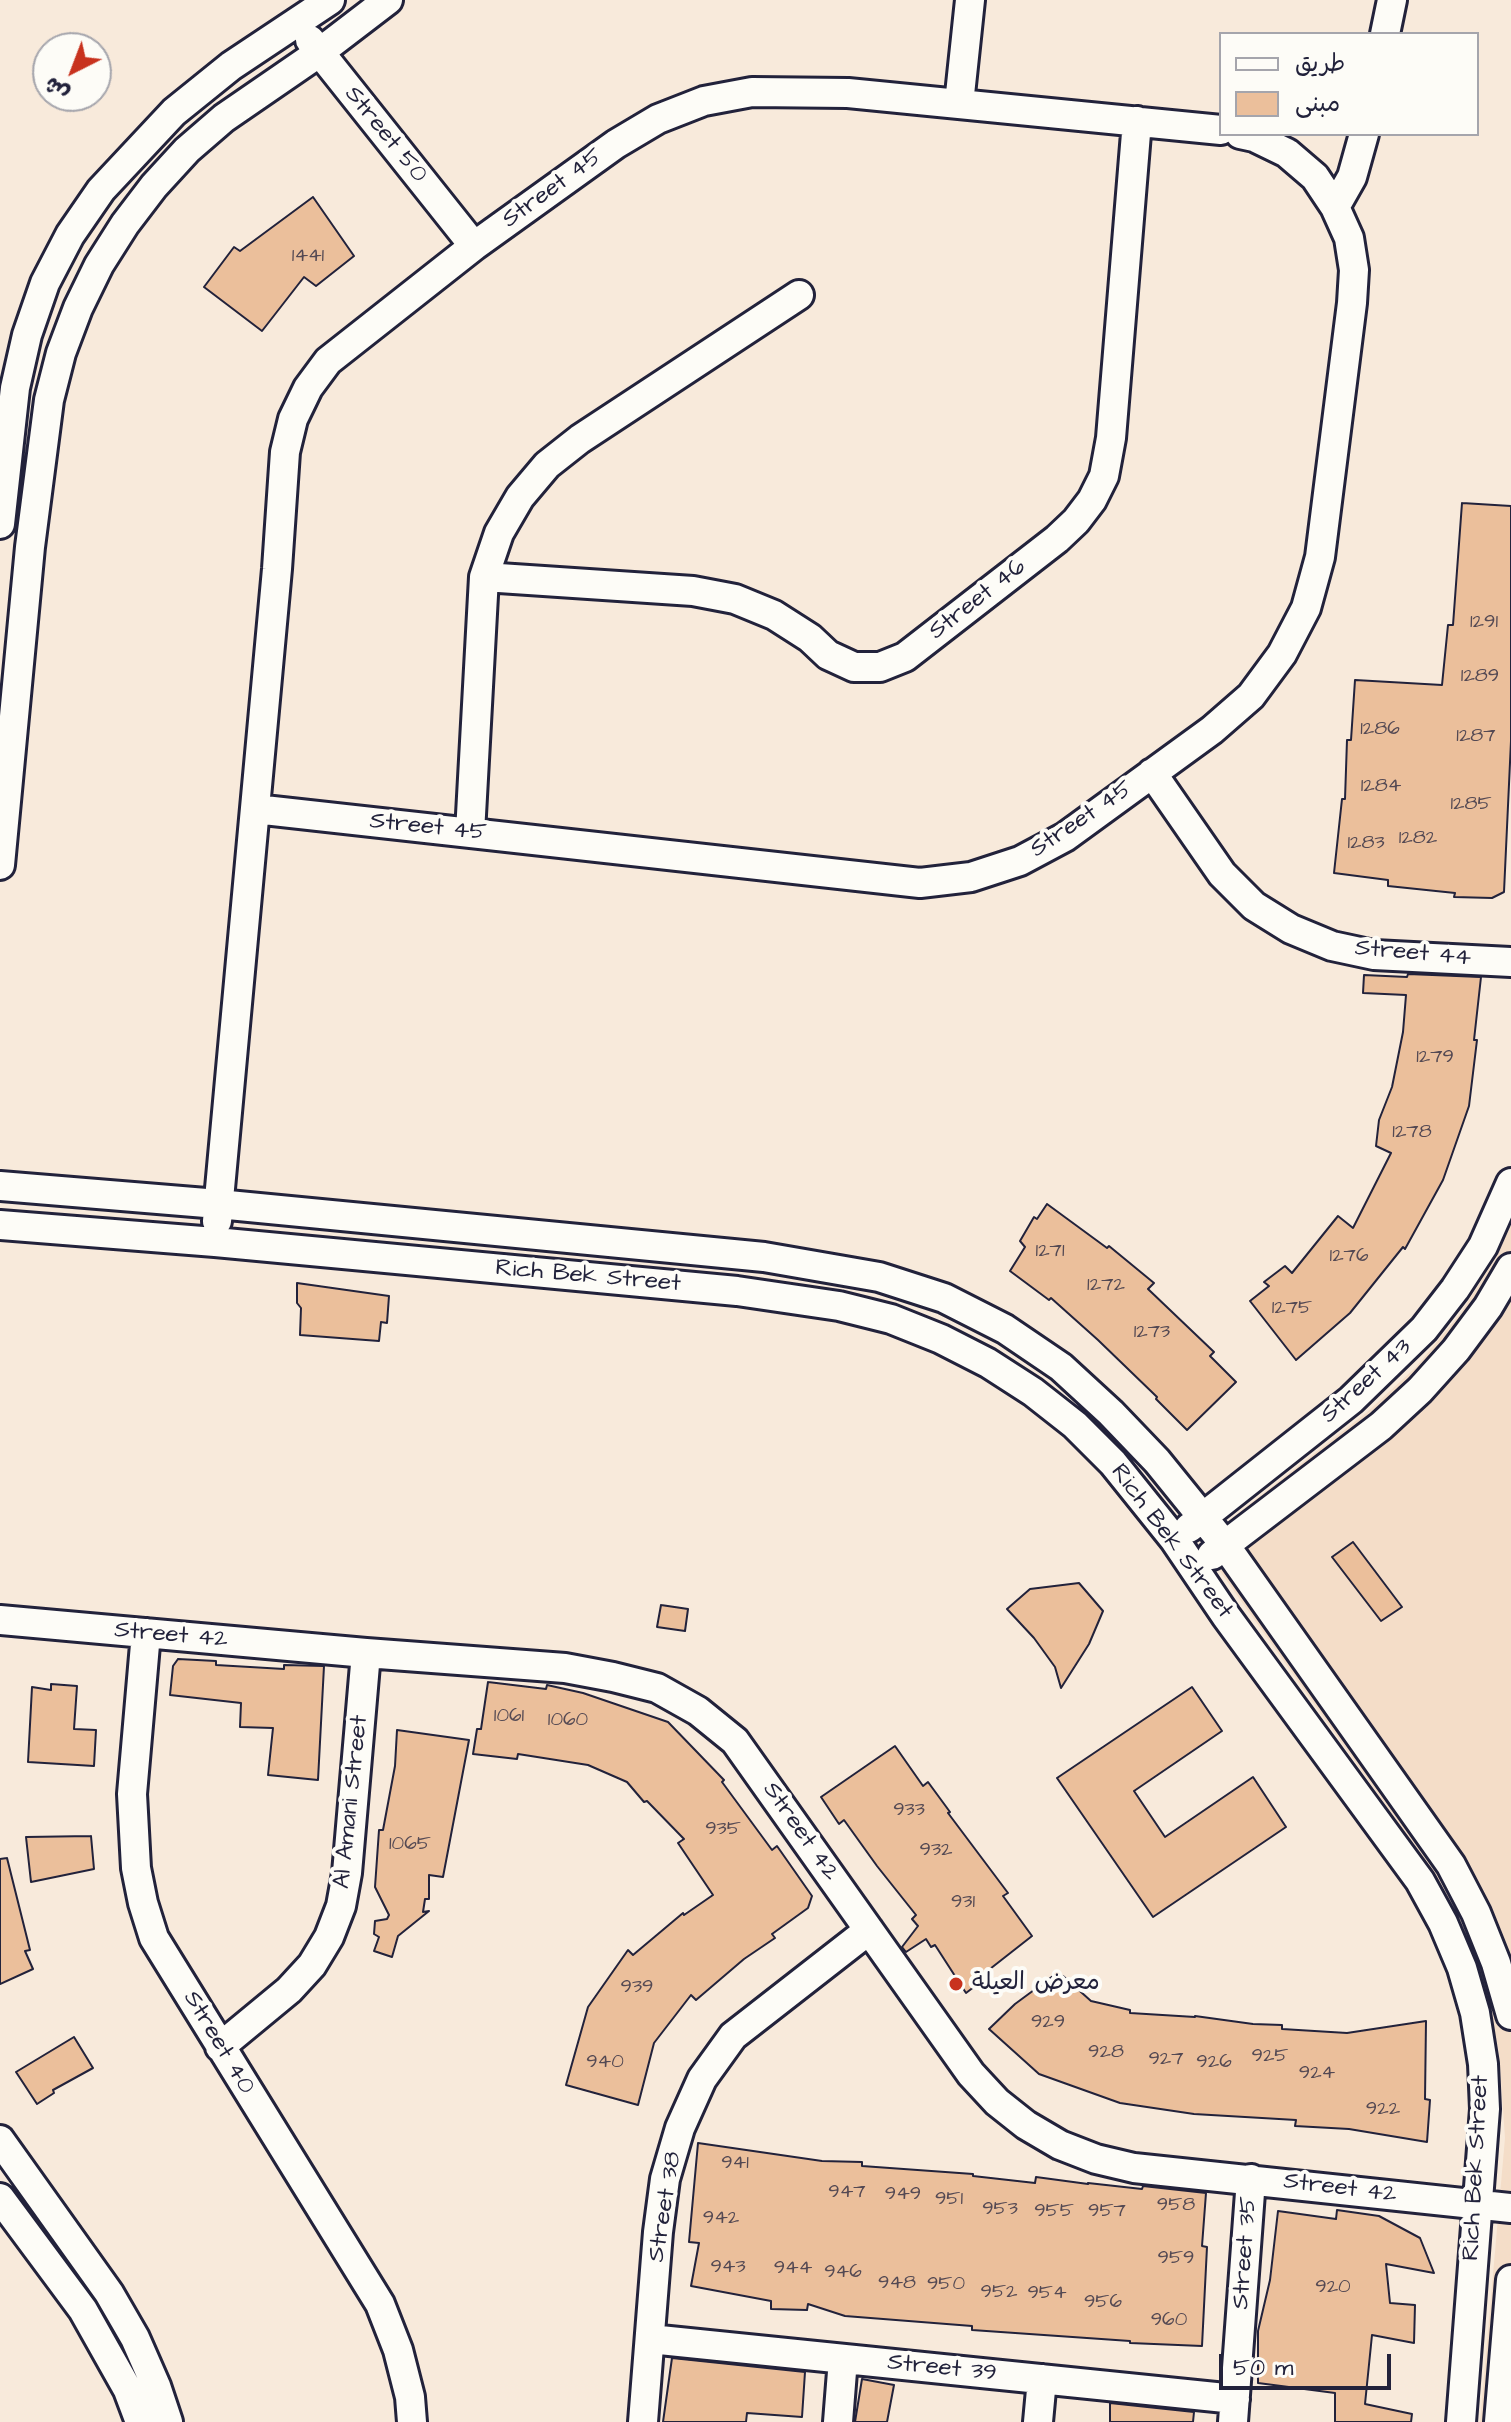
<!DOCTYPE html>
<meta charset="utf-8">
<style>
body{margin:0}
#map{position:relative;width:1511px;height:2422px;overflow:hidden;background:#f8eadb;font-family:"Architects Daughter","Playpen Sans Arabic",sans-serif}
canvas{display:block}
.legend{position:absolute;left:1219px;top:32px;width:260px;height:104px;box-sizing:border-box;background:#fdfcf7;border:2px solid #a5a5ac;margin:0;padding:10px 14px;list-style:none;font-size:24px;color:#22223b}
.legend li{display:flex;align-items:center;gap:16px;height:40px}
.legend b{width:40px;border:2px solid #a5a5ac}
.north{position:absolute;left:32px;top:32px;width:80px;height:80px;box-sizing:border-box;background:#fdfcf7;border:2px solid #a5a5ac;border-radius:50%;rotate:222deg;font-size:22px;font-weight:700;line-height:32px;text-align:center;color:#22223b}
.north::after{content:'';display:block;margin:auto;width:28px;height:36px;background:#c8321e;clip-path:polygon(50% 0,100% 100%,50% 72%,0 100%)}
.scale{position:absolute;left:1219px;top:2354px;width:172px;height:36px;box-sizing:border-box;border:4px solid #22223b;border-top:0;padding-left:10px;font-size:24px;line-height:28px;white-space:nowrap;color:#22223b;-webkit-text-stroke:6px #fdfcf7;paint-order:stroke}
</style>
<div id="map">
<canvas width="1511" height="2422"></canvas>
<ul class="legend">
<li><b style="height:10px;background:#fdfcf7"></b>طريق</li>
<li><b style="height:22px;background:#ebbf9b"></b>مبنى</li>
</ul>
<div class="north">ش</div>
<div class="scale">50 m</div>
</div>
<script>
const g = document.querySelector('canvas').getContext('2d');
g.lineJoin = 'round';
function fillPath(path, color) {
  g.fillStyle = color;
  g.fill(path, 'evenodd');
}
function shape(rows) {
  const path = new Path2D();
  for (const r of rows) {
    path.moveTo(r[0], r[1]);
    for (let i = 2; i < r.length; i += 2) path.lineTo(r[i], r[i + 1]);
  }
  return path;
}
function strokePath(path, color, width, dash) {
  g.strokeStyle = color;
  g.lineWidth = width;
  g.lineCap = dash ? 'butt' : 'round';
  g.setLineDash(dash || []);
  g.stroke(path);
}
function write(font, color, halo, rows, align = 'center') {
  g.font = font + ' "Architects Daughter","Playpen Sans Arabic",sans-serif';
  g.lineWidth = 8;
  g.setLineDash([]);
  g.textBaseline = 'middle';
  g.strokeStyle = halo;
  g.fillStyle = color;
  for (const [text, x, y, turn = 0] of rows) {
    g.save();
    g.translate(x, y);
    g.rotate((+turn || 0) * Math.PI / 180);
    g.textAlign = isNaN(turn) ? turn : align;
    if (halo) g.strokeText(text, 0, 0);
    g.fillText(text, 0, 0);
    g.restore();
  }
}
fillPath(shape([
 [1511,1225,1511,2422,1480,2422,1505,2138,1499,2052,1485,1982,1458,1916,1429,1866,1200,1543,1366,1413,1416,1367,1460,1314,1497,1256]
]), '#f4ddc8');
const building = shape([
 [313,197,354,256,316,286,304,277,262,331,204,287,234,247,240,251,313,197],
 [1462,503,1511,506,1511,741,1504,892,1492,898,1454,897,1455,893,1388,886,1388,880,1334,873,1342,799,1345,799,1347,740,1351,740,1355,680,1442,685,1448,625,1453,625,1462,503],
 [1408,974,1481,977,1474,1040,1477,1040,1469,1106,1443,1180,1405,1249,1403,1247,1350,1313,1296,1360,1250,1301,1269,1286,1264,1282,1285,1266,1292,1273,1338,1216,1353,1228,1391,1153,1376,1146,1379,1120,1392,1087,1403,1032,1406,995,1363,993,1364,975,1407,977,1408,974],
 [1047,1204,1107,1248,1109,1246,1154,1283,1148,1289,1214,1352,1210,1356,1236,1382,1187,1430,1156,1399,1157,1397,1098,1340,1051,1298,1049,1300,1010,1271,1025,1247,1020,1241,1034,1217,1037,1219,1047,1204],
 [297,1283,389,1296,387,1323,381,1322,379,1341,300,1335,301,1308,297,1303,297,1283],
 [1353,1542,1402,1607,1381,1621,1332,1557,1353,1542],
 [1079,1583,1103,1611,1089,1644,1061,1688,1055,1667,1034,1638,1007,1609,1030,1589,1079,1583],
 [661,1605,688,1609,685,1631,657,1627,661,1605],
 [178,1659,216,1661,216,1665,284,1669,284,1665,324,1666,318,1780,268,1775,273,1728,240,1727,241,1703,170,1695,173,1666,178,1659],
 [488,1682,546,1689,547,1685,583,1693,668,1722,724,1780,722,1782,772,1850,777,1846,812,1896,808,1908,772,1934,775,1938,744,1959,696,2000,691,1995,654,2043,638,2105,566,2085,588,2007,628,1950,633,1955,683,1913,684,1915,713,1895,678,1843,684,1839,647,1801,644,1802,627,1782,588,1765,518,1754,517,1759,473,1754,477,1729,481,1729,488,1682],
 [51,1684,77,1686,74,1729,96,1730,94,1766,28,1762,32,1687,51,1690,51,1684],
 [1192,1687,1222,1731,1134,1791,1165,1837,1253,1777,1286,1827,1153,1917,1057,1778,1192,1687],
 [397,1730,469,1740,443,1877,429,1875,429,1899,425,1899,423,1912,429,1911,398,1936,392,1957,374,1951,379,1937,374,1934,375,1921,387,1919,389,1915,375,1887,379,1830,383,1830,395,1766,397,1730],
 [895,1746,923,1786,928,1782,950,1812,948,1813,1008,1893,1003,1896,1032,1936,981,1976,983,1980,966,1993,935,1945,931,1947,926,1939,906,1952,902,1947,918,1926,912,1919,916,1915,877,1866,844,1820,839,1824,821,1797,895,1746],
 [91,1836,94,1869,31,1882,26,1837,91,1836],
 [7,1858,30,1950,25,1951,33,1969,0,1984,0,1859,7,1858],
 [1053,1976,1059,1980,1063,1976,1091,2001,1130,2010,1130,2013,1195,2017,1195,2016,1253,2024,1282,2025,1282,2029,1347,2033,1426,2021,1425,2099,1430,2100,1427,2142,1349,2129,1295,2126,1296,2120,1194,2114,1120,2103,1039,2074,989,2029,1015,2004,1053,1976],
 [74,2037,93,2068,53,2090,54,2093,37,2104,16,2072,74,2037],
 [698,2143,822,2161,862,2162,862,2166,973,2174,973,2176,1035,2183,1036,2177,1088,2184,1088,2183,1142,2189,1143,2186,1206,2193,1202,2246,1207,2247,1202,2346,1130,2343,1130,2341,972,2330,972,2326,845,2316,808,2304,807,2310,771,2309,771,2301,691,2286,699,2243,689,2242,698,2143],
 [1337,2210,1379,2216,1420,2238,1434,2273,1386,2264,1390,2303,1415,2305,1414,2343,1372,2335,1365,2404,1412,2414,1411,2422,1335,2422,1335,2393,1258,2383,1258,2331,1270,2280,1278,2211,1336,2219,1337,2210],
 [672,2358,805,2372,802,2417,747,2413,746,2422,663,2422,672,2358],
 [862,2379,894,2385,887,2422,855,2422,862,2379],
 [1110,2403,1194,2412,1193,2422,1110,2422,1110,2403]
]);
fillPath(building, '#ebbf9b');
strokePath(building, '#22223b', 2);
const minor = shape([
 [1385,34,1392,0],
 [310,40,474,246],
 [959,104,970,0],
 [1335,207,1352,177,1364,134],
 [0,524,15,388,27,335,45,283,70,235,101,190,174,112,231,66,330,0],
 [484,577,693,591,735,599,774,615,810,638,828,655,854,667,880,667,905,657,1057,539,1076,521,1092,500,1104,476,1111,438,1137,121],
 [1152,773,1222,874,1254,906,1291,929,1332,946,1374,955,1511,962],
 [255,809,920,883,971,877,1020,861,1065,837,1212,730,1251,696,1282,654,1306,608,1320,557,1352,303,1354,270,1349,238,1335,207,1315,177,1287,153,1254,137,1240,134],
 [470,833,484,577,499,533,520,497,547,465,580,439,799,295],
 [0,865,30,547,49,400,61,353,78,308,99,265,125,224,154,186,187,150,224,118,320,52,388,0],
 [0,1186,218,1204,764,1257,879,1277,944,1298,1005,1329,1061,1367,1111,1413,1157,1461,1225,1545,1451,1865,1476,1913,1496,1963,1511,2015],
 [217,1221,277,569,285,452,293,419,308,388,328,361,474,246,616,144,658,119,704,101,752,92,848,93,1221,130],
 [0,1225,215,1242,737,1291,839,1306,891,1319,941,1339,988,1363,1033,1392,1075,1425,1113,1463,1174,1539,1226,1616,1420,1881,1443,1923,1462,1968,1475,2013,1483,2064,1485,2109,1461,2422],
 [1189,1528,1351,1400,1424,1329,1455,1289,1483,1246,1511,1183],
 [1212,1555,1381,1426,1420,1390,1456,1350,1488,1307,1511,1268],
 [0,1620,366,1653,565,1668,613,1677,657,1688,698,1711,735,1741,971,2074,997,2102,1026,2125,1060,2145,1096,2159,1134,2168,1511,2208],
 [146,1633,132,1794,136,1868,143,1903,154,1938,380,2304,398,2350,410,2397,412,2422],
 [220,2047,289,1990,312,1965,329,1937,341,1906,347,1873,366,1653],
 [0,2140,109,2293,135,2338,156,2386,168,2422],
 [0,2198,83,2310,128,2390,140,2422],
 [650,2339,1235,2399],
 [643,2422,658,2232,665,2179,680,2128,702,2079,733,2036,869,1930],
 [838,2422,843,2359],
 [1038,2422,1042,2379],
 [1233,2422,1251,2179],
 [1499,2422,1511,2280]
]);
strokePath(minor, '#22223b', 34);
strokePath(minor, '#fdfcf7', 28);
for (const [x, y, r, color] of [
 [956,1984,8,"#c8321e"]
]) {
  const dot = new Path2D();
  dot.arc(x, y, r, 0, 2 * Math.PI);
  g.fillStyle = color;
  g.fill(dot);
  strokePath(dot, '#fdfcf7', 3);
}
write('20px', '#544953', null, [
 ["1441",308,257],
 ["1291",1484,623],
 ["1289",1480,677],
 ["1286",1380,730],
 ["1287",1476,737],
 ["1284",1381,787],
 ["1285",1471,805],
 ["1282",1418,839],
 ["1283",1366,844],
 ["1279",1435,1058],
 ["1278",1412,1133],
 ["1271",1050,1252],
 ["1276",1349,1257],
 ["1272",1106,1286],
 ["1275",1292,1309],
 ["1273",1152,1333],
 ["1061",509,1717],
 ["1060",568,1721],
 ["933",909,1811],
 ["935",723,1830],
 ["1065",410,1845],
 ["932",936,1851],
 ["931",963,1903],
 ["939",637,1988],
 ["929",1048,2023],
 ["928",1106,2053],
 ["925",1270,2057],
 ["927",1166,2060],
 ["940",605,2063],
 ["926",1214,2063],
 ["924",1317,2074],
 ["922",1383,2110],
 ["941",735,2164],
 ["947",847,2193],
 ["949",903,2195],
 ["951",949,2200],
 ["958",1176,2206],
 ["953",1000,2210],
 ["955",1054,2212],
 ["957",1107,2212],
 ["942",721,2219],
 ["959",1176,2259],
 ["943",728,2268],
 ["944",793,2269],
 ["946",843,2273],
 ["948",897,2284],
 ["950",946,2285],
 ["920",1333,2288],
 ["952",999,2293],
 ["954",1047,2294],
 ["956",1103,2303],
 ["960",1169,2321]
]);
write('24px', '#22223b', '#fdfcf7', [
 ["Street 50",385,135,51],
 ["Street 45",553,189,-36],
 ["Street 46",978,600,-38],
 ["Street 45",1082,820,-34],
 ["Street 45",428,828,6],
 ["Street 44",1413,954,5],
 ["Rich Bek Street",588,1277,5],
 ["Street 43",1367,1382,-42],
 ["Rich Bek Street",1171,1542,53],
 ["Street 42",171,1636,5],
 ["Al Amani Street",352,1802,-84],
 ["Street 42",800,1832,55],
 ["Street 40",218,2043,59],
 ["Rich Bek Street",1477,2168,-87],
 ["Street 42",1340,2189,7],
 ["Street 38",666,2207,-81],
 ["Street 35",1246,2253,-86],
 ["Street 39",942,2369,6]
]);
write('24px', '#22223b', '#fdfcf7', [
 ["معرض العيلة",972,1984]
], 'left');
</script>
